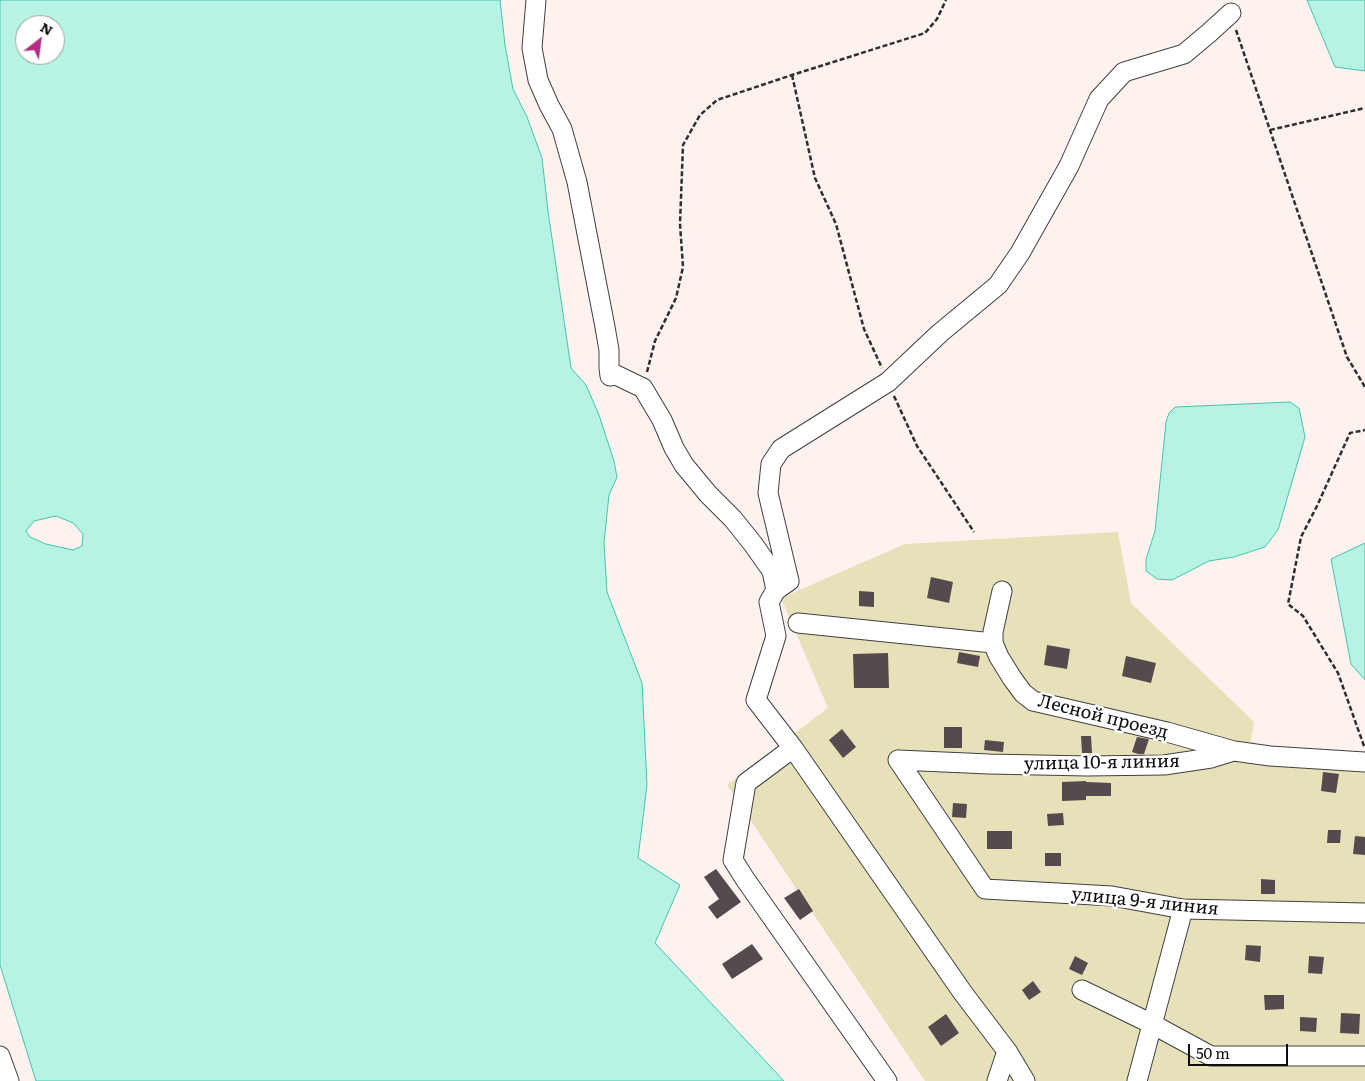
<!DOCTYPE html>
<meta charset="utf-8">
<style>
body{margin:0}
#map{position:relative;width:1365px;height:1081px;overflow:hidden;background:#fef2ef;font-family:Literata,serif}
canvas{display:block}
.north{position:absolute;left:15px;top:15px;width:50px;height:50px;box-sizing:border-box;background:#fff;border:1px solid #9e9e9e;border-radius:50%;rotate:30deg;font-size:14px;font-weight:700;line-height:20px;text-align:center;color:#0d0d0d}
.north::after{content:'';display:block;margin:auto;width:18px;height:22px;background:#b62d86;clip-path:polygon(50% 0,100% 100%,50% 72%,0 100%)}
.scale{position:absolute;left:1188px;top:1044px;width:100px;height:22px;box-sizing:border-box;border:2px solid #0d0d0d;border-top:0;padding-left:6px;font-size:15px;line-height:18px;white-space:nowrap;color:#0d0d0d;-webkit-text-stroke:4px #fff;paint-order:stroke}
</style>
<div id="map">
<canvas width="1365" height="1081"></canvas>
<div class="north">N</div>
<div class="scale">50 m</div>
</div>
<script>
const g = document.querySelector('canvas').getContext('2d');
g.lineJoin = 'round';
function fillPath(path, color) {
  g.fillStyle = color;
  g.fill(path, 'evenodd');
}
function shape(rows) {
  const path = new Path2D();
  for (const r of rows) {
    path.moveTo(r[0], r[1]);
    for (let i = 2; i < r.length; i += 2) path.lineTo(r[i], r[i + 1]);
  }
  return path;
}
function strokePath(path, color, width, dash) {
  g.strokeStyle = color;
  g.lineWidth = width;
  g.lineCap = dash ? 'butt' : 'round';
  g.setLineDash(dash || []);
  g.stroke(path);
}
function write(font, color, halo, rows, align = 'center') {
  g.font = font + ' Literata,serif';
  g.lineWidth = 5;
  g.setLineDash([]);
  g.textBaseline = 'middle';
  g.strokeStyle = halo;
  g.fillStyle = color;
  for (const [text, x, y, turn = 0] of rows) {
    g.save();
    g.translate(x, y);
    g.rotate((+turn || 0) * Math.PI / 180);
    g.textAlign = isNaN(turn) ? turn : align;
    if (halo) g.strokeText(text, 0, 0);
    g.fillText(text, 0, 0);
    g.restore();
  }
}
fillPath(shape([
 [1118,532,1131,603,1254,722,1251,741,1308,766,1365,767,1365,1081,925,1081,727,785,828,708,781,598,905,544]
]), '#e7e1ba');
const water = shape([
 [0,0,500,0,505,45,513,89,527,117,542,158,548,211,571,368,586,385,599,415,614,461,617,477,609,495,604,543,607,592,642,683,647,785,638,858,680,885,655,943,784,1081,36,1081,0,965,0,0],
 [25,25,55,25,55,55,25,55,25,25],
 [56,516,73,523,83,534,82,546,73,550,46,544,30,537,26,531,34,521,56,516],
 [1307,0,1365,0,1365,71,1335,67,1307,0],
 [1290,402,1299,408,1305,437,1278,530,1265,547,1234,557,1209,561,1172,580,1157,579,1146,571,1146,559,1155,531,1166,422,1169,413,1175,407,1290,402],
 [1365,543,1365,680,1351,664,1331,559,1365,543]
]);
fillPath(water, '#b6f3e5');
strokePath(water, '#41c6aa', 1);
fillPath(shape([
 [931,577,953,582,949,603,927,598],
 [859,591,874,592,874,607,859,606],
 [1047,645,1070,649,1067,669,1044,665],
 [959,652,980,656,978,667,957,663],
 [888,653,889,688,854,688,853,654],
 [1126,656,1156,663,1151,683,1122,676],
 [944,727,962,727,962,748,944,748],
 [842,729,856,747,843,758,829,740],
 [1081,736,1091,736,1092,753,1082,753],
 [1137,737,1149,739,1144,754,1138,754,1132,752],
 [985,740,1004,742,1003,752,984,750],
 [1323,772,1339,774,1336,793,1321,791],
 [1086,781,1086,782,1111,783,1111,796,1086,796,1086,800,1062,801,1062,782],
 [953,803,967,804,966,818,952,817],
 [1063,813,1064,825,1048,826,1047,814],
 [1328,830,1341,830,1340,843,1327,843],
 [987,831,1012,831,1012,849,987,849],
 [1355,836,1365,837,1365,855,1353,854],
 [1045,853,1061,853,1061,866,1045,866],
 [716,869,741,902,717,919,708,907,719,899,704,877],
 [1261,879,1275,880,1275,894,1261,894],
 [799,889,813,911,800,920,784,898],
 [752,944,763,959,732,979,722,964],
 [1246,945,1261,946,1260,962,1245,960],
 [1075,956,1088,963,1082,975,1069,969],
 [1309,956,1324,957,1322,974,1308,973],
 [1033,981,1041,992,1029,1000,1022,990],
 [1264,995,1284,995,1284,1009,1265,1010],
 [1341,1013,1360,1014,1359,1034,1340,1033],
 [946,1014,959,1033,941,1046,928,1027],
 [1300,1017,1317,1018,1316,1032,1300,1031]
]), '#554a4d');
const minor = shape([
 [536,0,532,48,538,80,549,105,562,129,577,182,605,327,609,350,609,368,610,376,616,375,643,388,662,420,674,448,684,465,708,494,733,519,753,544,772,571,776,590],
 [1002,591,993,632,993,643,999,657,1012,678,1023,693,1033,701,1167,732,1234,751],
 [798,623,993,643],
 [793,748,963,993,1007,1051,1025,1081],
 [898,760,985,889,1112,896,1183,909,1365,913],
 [898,760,989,764,1087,766,1164,765,1211,758,1234,751,1270,756,1365,762],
 [1082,990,1152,1024,1211,1056,1365,1056],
 [0,1056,9,1081],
 [887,1081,745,879,733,860,746,783,793,748,756,700,776,636,769,602,776,590,789,581,768,493,771,464,781,449,888,382,940,333,998,285,1020,253,1069,166,1099,99,1124,72,1184,54,1209,33,1231,13],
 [997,1081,1007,1051],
 [1137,1081,1183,909]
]);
strokePath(minor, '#404040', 21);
strokePath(shape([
 [1236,30,1347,357,1365,387],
 [792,75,815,178,836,224,864,329,882,368],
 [1270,130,1365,108],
 [647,372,655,341,676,298,683,267,680,224,683,145,700,115,717,100,792,75,925,33,937,19,946,0],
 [894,396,917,446,974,532],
 [1364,746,1338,673,1303,616,1288,604,1301,537,1317,506,1350,433,1365,430]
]), '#2f2f2f', 2.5, [5, 2.5]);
strokePath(minor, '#fff', 19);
write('18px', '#0d0d0d', '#fff', [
 ["Лесной проезд",1103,717,14],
 ["улица 10-я линия",1102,763,-1],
 ["улица 9-я линия",1145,902,6]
]);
</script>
